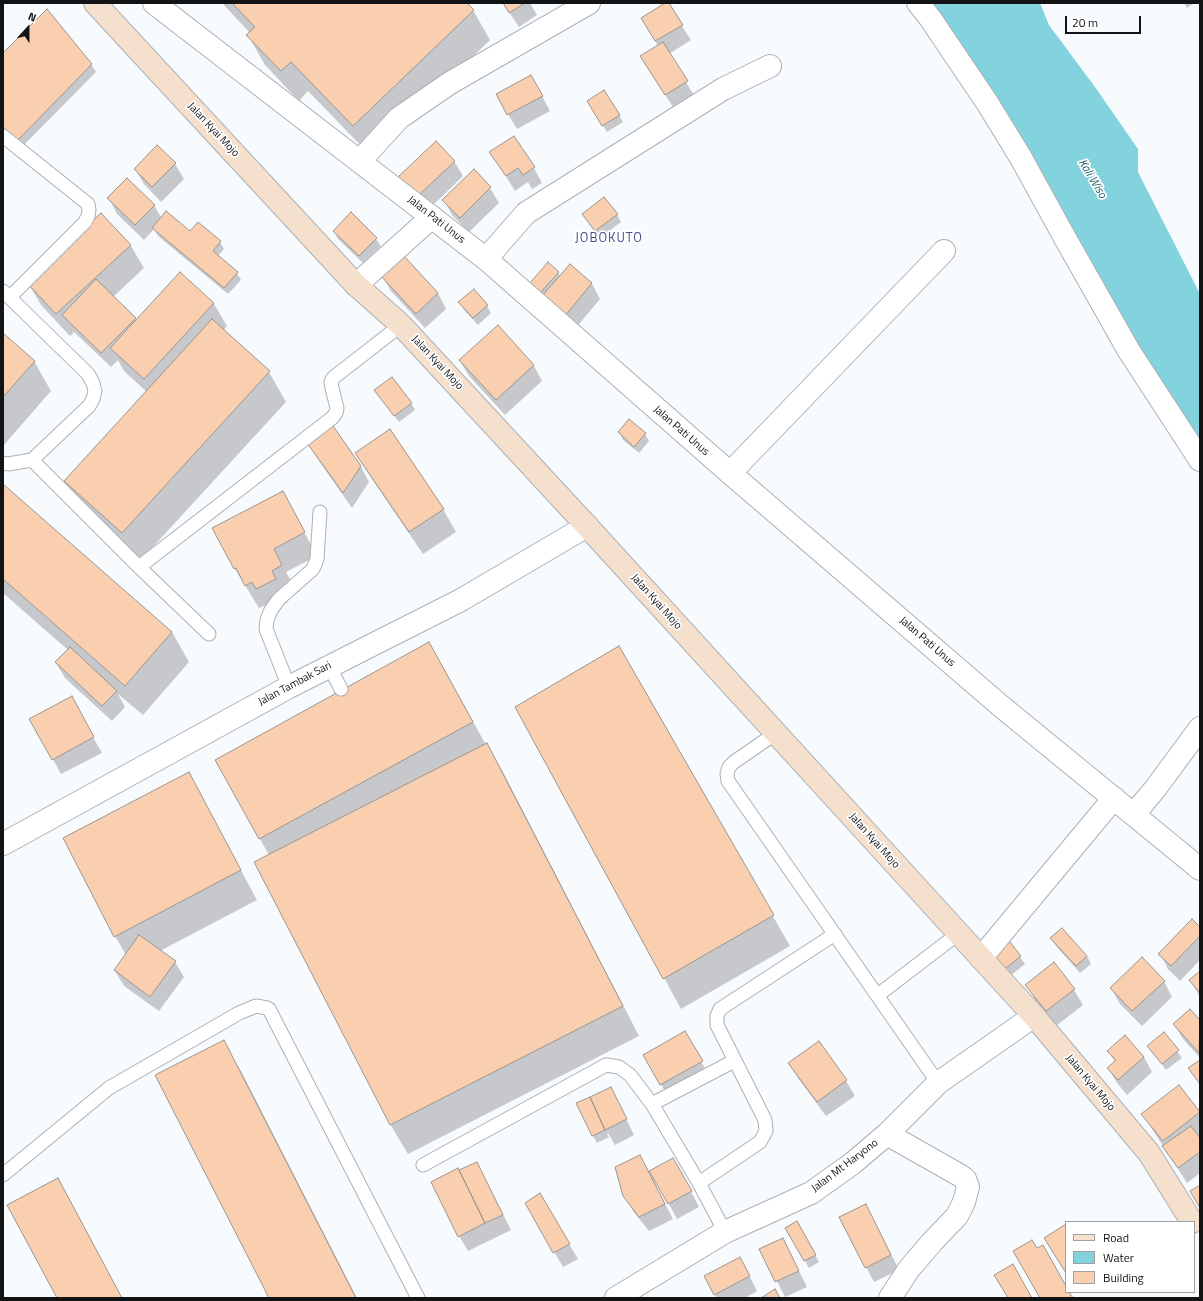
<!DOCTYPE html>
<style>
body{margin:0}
#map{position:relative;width:1203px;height:1301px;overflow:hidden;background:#f8fbfe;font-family:"Titillium Web",sans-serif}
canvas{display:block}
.frame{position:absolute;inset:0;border:4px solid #121315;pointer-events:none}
.legend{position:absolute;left:1065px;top:1221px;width:130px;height:72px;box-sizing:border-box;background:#fff;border:1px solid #a0a1a1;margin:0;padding:5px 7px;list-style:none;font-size:12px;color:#121315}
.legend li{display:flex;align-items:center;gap:8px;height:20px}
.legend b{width:20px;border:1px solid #a0a1a1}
.north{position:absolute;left:8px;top:8px;width:40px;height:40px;-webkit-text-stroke:3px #fff;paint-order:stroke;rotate:21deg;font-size:11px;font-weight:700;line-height:16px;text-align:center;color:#121315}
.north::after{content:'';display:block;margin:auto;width:14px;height:18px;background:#121315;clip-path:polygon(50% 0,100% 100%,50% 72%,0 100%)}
.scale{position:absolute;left:1065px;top:16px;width:76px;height:18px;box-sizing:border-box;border:2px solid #121315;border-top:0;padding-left:5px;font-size:12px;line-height:14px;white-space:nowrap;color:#121315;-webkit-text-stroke:3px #fff;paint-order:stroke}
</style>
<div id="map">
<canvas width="1203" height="1301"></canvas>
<div class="frame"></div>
<ul class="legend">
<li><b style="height:5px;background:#f4e0cc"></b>Road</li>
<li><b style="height:11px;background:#83d3df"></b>Water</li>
<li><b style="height:11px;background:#f9cfaf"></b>Building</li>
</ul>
<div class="north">N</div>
<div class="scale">20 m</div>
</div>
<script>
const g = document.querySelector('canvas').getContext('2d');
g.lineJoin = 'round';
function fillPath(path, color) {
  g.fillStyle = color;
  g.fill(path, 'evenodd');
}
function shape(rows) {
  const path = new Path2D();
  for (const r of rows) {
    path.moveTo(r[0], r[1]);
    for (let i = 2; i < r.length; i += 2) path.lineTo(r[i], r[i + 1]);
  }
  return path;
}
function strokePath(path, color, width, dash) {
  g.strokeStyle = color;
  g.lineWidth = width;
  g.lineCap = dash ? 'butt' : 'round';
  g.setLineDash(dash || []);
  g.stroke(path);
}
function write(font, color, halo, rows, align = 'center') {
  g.font = font + ' "Titillium Web",sans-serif';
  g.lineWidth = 3.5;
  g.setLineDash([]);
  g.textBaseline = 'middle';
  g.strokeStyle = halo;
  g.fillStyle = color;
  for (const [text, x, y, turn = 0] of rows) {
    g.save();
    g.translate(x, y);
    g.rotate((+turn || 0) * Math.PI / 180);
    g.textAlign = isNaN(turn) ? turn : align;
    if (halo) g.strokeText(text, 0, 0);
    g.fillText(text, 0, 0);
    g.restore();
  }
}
fillPath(shape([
 [924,3,1040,3,1049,25,1095,87,1138,149,1138,172,1200,294,1200,453]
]), '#83d3df');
fillPath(shape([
 [222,3,466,3,473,10,490,40,371,156,308,91,299,101,265,65,248,35,250,33],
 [503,3,530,3,537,15,519,27],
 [667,3,691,40,669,54,695,97,675,110,650,71,658,46,651,34],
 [1184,3,1194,3,1187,8],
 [3,54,91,64,96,72,22,147,3,129],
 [540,92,550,111,517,129,508,114],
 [592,108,619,115,623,122,607,132],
 [491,152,534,168,542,183,532,189,528,182,515,191],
 [454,161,463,176,427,211,408,192],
 [175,164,184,179,161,202,144,184,135,169],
 [490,188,499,203,469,232,452,215,444,200],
 [109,198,154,205,162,219,190,233,220,242,224,249,218,256,237,273,241,280,228,294,158,236,154,229,144,240,117,214],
 [101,214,131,246,144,268,113,297,136,321,180,273,214,304,227,326,223,331,269,372,286,402,139,562,83,511,65,481,147,392,124,371,118,360,111,367,74,332,70,336,41,305,28,283],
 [351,214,376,239,381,246,363,263,338,239,334,231],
 [583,214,617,214,621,222,600,238],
 [570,265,592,284,600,299,574,330,535,291,558,272,560,276],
 [382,276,438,293,446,309,425,328,391,291],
 [460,302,487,306,491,313,478,325,464,310],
 [498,326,534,366,542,381,505,415,469,376,460,361],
 [3,334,34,361,51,391,3,446],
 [380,397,411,403,415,410,399,422],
 [331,424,361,467,369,482,352,508,317,458,308,443],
 [619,432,645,434,649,441,639,453,623,440],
 [357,453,443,509,456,532,423,554,370,476],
 [3,485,172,632,189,662,143,715,118,694,125,707,112,721,65,678,56,663,68,650,3,593],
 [295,515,317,556,286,572,295,588,284,594,288,602,270,611,266,605,259,608,235,569,213,529],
 [619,647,790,946,681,1009,516,708],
 [446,673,486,745,487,744,504,774,639,1036,408,1154,390,1124,269,855,216,760],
 [71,698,102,753,61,774,53,759],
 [188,773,257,900,160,951,175,962,184,977,159,1011,124,986,115,971,126,955,115,936],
 [1200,929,1200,960,1180,981,1168,969,1160,954],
 [1005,938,1020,957,1025,964,1010,976,995,958],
 [1052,939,1087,956,1091,964,1080,973,1056,946],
 [1054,964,1074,990,1083,1005,1056,1026,1035,1000,1027,985],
 [1200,972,1200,997,1190,980],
 [1164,981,1172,997,1142,1026,1120,1004,1111,988],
 [1190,1010,1200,1022,1200,1058,1183,1039,1174,1024],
 [685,1033,710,1077,670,1100,644,1055],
 [1164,1033,1182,1058,1166,1070,1148,1046],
 [223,1042,241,1071,357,1298,271,1298],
 [819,1042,846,1081,855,1096,826,1116,798,1078,789,1063],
 [1108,1051,1144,1057,1152,1072,1127,1095,1117,1083,1108,1068,1115,1062],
 [1178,1087,1200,1115,1200,1134,1197,1136,1200,1140,1200,1173,1187,1183,1143,1115],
 [619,1104,634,1135,615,1145,608,1133,607,1134,609,1137,597,1143,593,1136],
 [640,1156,673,1219,649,1231,633,1211,624,1195],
 [477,1163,511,1230,468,1251,459,1236,459,1172],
 [651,1171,682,1174,699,1207,677,1219],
 [57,1179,74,1209,122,1298,58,1298],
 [539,1194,578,1259,563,1267,526,1203],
 [874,1220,899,1270,874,1282,866,1267],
 [796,1222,819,1262,809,1268,786,1228],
 [761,1250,791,1255,807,1287,785,1297],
 [748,1273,757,1291,745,1298,717,1298,706,1276]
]), '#0003');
const building = shape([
 [232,3,467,3,474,10,353,126,291,62,281,71,246,35,255,27,232,3],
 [503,3,525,3,509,13,503,3],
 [665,3,669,3,683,25,655,41,641,18,665,3],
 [47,9,92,64,18,140,3,127,3,53,47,9],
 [663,42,688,81,665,95,640,56,663,42],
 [531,75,543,96,507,115,496,94,531,75],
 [604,90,620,115,602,126,587,101,604,90],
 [514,136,535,167,523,175,518,168,506,176,489,152,514,136],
 [436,141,455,161,417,197,398,177,436,141],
 [157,145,176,163,152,187,134,169,157,145],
 [474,169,491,187,460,218,442,200,474,169],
 [127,178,155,205,135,225,107,198,127,178],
 [604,197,618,214,595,231,582,214,604,197],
 [166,211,190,231,198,222,221,241,213,251,238,272,224,288,152,228,166,211],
 [351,212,377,238,359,256,333,231,351,212],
 [101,213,131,245,56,314,26,282,101,213],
 [403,255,438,293,416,314,381,276,403,255],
 [548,262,559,272,540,293,529,284,548,262],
 [570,264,592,283,565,316,542,296,570,264],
 [180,272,214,303,144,379,110,348,180,272],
 [96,279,136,318,101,353,62,315,96,279],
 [474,289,488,305,473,318,458,302,474,289],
 [212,319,270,371,122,533,64,481,212,319],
 [498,325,534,365,496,400,459,360,498,325],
 [3,333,35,361,3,397,3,333],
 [392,377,412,403,394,416,374,390,392,377],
 [629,419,646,433,634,447,618,432,629,419],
 [331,423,361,466,343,493,307,443,331,423],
 [390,429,444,509,409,532,355,453,390,429],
 [3,484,172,632,125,686,3,579,3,484],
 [283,491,305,532,274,549,282,565,272,571,276,579,256,589,252,582,245,586,236,568,234,569,212,528,283,491],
 [429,642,473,722,259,839,215,760,429,642],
 [619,646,774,915,663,979,515,707,619,646],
 [70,647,117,691,102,706,55,662,70,647],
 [72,696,94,737,52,760,29,719,72,696],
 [487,743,623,1006,390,1125,254,862,487,743],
 [189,772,241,870,114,937,63,838,189,772],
 [1192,919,1200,927,1200,936,1171,966,1158,954,1192,919],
 [1062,928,1087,956,1076,966,1050,938,1062,928],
 [139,935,176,961,150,997,114,970,139,935],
 [1006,937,1021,956,1005,969,989,950,1006,937],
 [1142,957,1165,981,1132,1011,1110,988,1142,957],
 [1054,962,1075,989,1046,1011,1025,985,1054,962],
 [1200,971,1200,993,1189,980,1200,971],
 [1190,1009,1200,1020,1199,1053,1173,1024,1190,1009],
 [685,1031,703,1061,660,1085,643,1055,685,1031],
 [1164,1032,1179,1050,1162,1064,1147,1046,1164,1032],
 [1125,1035,1144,1057,1118,1080,1107,1068,1116,1060,1107,1051,1125,1035],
 [224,1040,356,1298,269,1298,155,1075,224,1040],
 [819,1041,847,1080,817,1102,788,1063,819,1041],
 [1200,1060,1200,1084,1188,1068,1200,1060],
 [1179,1085,1200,1112,1163,1141,1141,1114,1179,1085],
 [611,1087,627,1119,605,1130,590,1097,611,1087],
 [590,1097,605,1130,592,1136,576,1103,590,1097],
 [1191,1126,1200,1138,1200,1152,1178,1168,1162,1146,1191,1126],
 [640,1155,665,1204,639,1217,623,1196,615,1167,640,1155],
 [673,1158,692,1191,668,1204,649,1171,673,1158],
 [477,1162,503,1215,485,1223,459,1170,477,1162],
 [458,1168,485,1223,458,1237,431,1182,458,1168],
 [58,1178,122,1298,57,1298,7,1205,58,1178],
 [1200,1185,1200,1208,1190,1191,1200,1185],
 [540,1193,570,1244,553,1253,525,1203,540,1193],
 [866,1204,891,1255,865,1268,839,1217,866,1204],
 [797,1221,816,1255,804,1261,785,1228,797,1221],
 [1066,1224,1066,1273,1044,1238,1066,1224],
 [783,1238,799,1271,775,1282,759,1249,783,1238],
 [1032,1240,1037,1248,1043,1245,1066,1286,1066,1292,1069,1292,1073,1298,1040,1298,1013,1251,1032,1240],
 [740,1257,750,1276,714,1295,704,1276,740,1257],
 [1013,1264,1032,1298,1008,1298,994,1275,1013,1264],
 [775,1289,780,1298,761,1298,775,1289]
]);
fillPath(building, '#f9cfaf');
strokePath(building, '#9a9591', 1);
const service = shape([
 [3,136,88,204,89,210,88,216,85,222,10,297],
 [3,291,88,374,93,383,95,391,93,399,89,406,32,460,8,464,3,463],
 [32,460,139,567,209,634],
 [139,567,332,418,336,413,337,408,332,388,331,382,333,378,401,325],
 [329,666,341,689],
 [289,687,266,629,267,620,271,610,279,599,313,569,317,559,320,512],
 [776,733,734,762,729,767,727,774,728,781,938,1083],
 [878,995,959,933],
 [652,1104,734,1061],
 [423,1165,606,1065,619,1067,630,1075,652,1104,699,1183,725,1232],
 [3,1175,109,1088,239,1013,256,1006,267,1008,269,1009,418,1298],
 [699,1183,760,1142,766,1131,765,1120,717,1025,717,1016,720,1009,835,934]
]);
const minor = shape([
 [918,3,930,18,988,104,1021,158,1065,238,1129,351,1200,460],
 [360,161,399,118,450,83,589,3],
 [486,259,526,213,723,89,770,66],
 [356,285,432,217],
 [730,473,944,251],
 [1134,814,1155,789,1200,728],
 [3,844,289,687,461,600,587,526],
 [981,958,1114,798],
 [887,1134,961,1176,965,1179,968,1187,964,1202,957,1216,932,1242,909,1269,890,1298],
 [616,1298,725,1232,811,1193,853,1163,887,1134,938,1083,1034,1016]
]);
const tertiary = shape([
 [154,3,486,259,730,473,1002,707,1200,869]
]);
const secondary = shape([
 [95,3,356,285,401,325,587,526,1034,1016,1149,1153,1192,1222]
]);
strokePath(service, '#acb0b6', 15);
strokePath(minor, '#acb0b6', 24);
strokePath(tertiary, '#acb0b6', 24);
strokePath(secondary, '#acb0b6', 24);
strokePath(service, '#fff', 13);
strokePath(minor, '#fff', 22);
strokePath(tertiary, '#fff', 22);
strokePath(secondary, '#f4e0cc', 22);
write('11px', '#121315', '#fff', [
 ["Jalan Kyai Mojo",213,130,47],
 ["Jalan Pati Unus",436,220,38],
 ["Jalan Kyai Mojo",437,363,47],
 ["Jalan Pati Unus",681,431,41],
 ["Jalan Kyai Mojo",656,602,48],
 ["Jalan Pati Unus",927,642,41],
 ["Jalan Tambak Sari",295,684,-28],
 ["Jalan Kyai Mojo",874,841,48],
 ["Jalan Kyai Mojo",1090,1083,50],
 ["Jalan Mt Haryono",845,1166,-37]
]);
write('italic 12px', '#1a5c66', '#fff', [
 ["Kali Wiso",1092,179,59]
]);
g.letterSpacing = '1px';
write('13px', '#464d8b', '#fff', [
 ["JOBOKUTO",609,239]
]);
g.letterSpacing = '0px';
</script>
